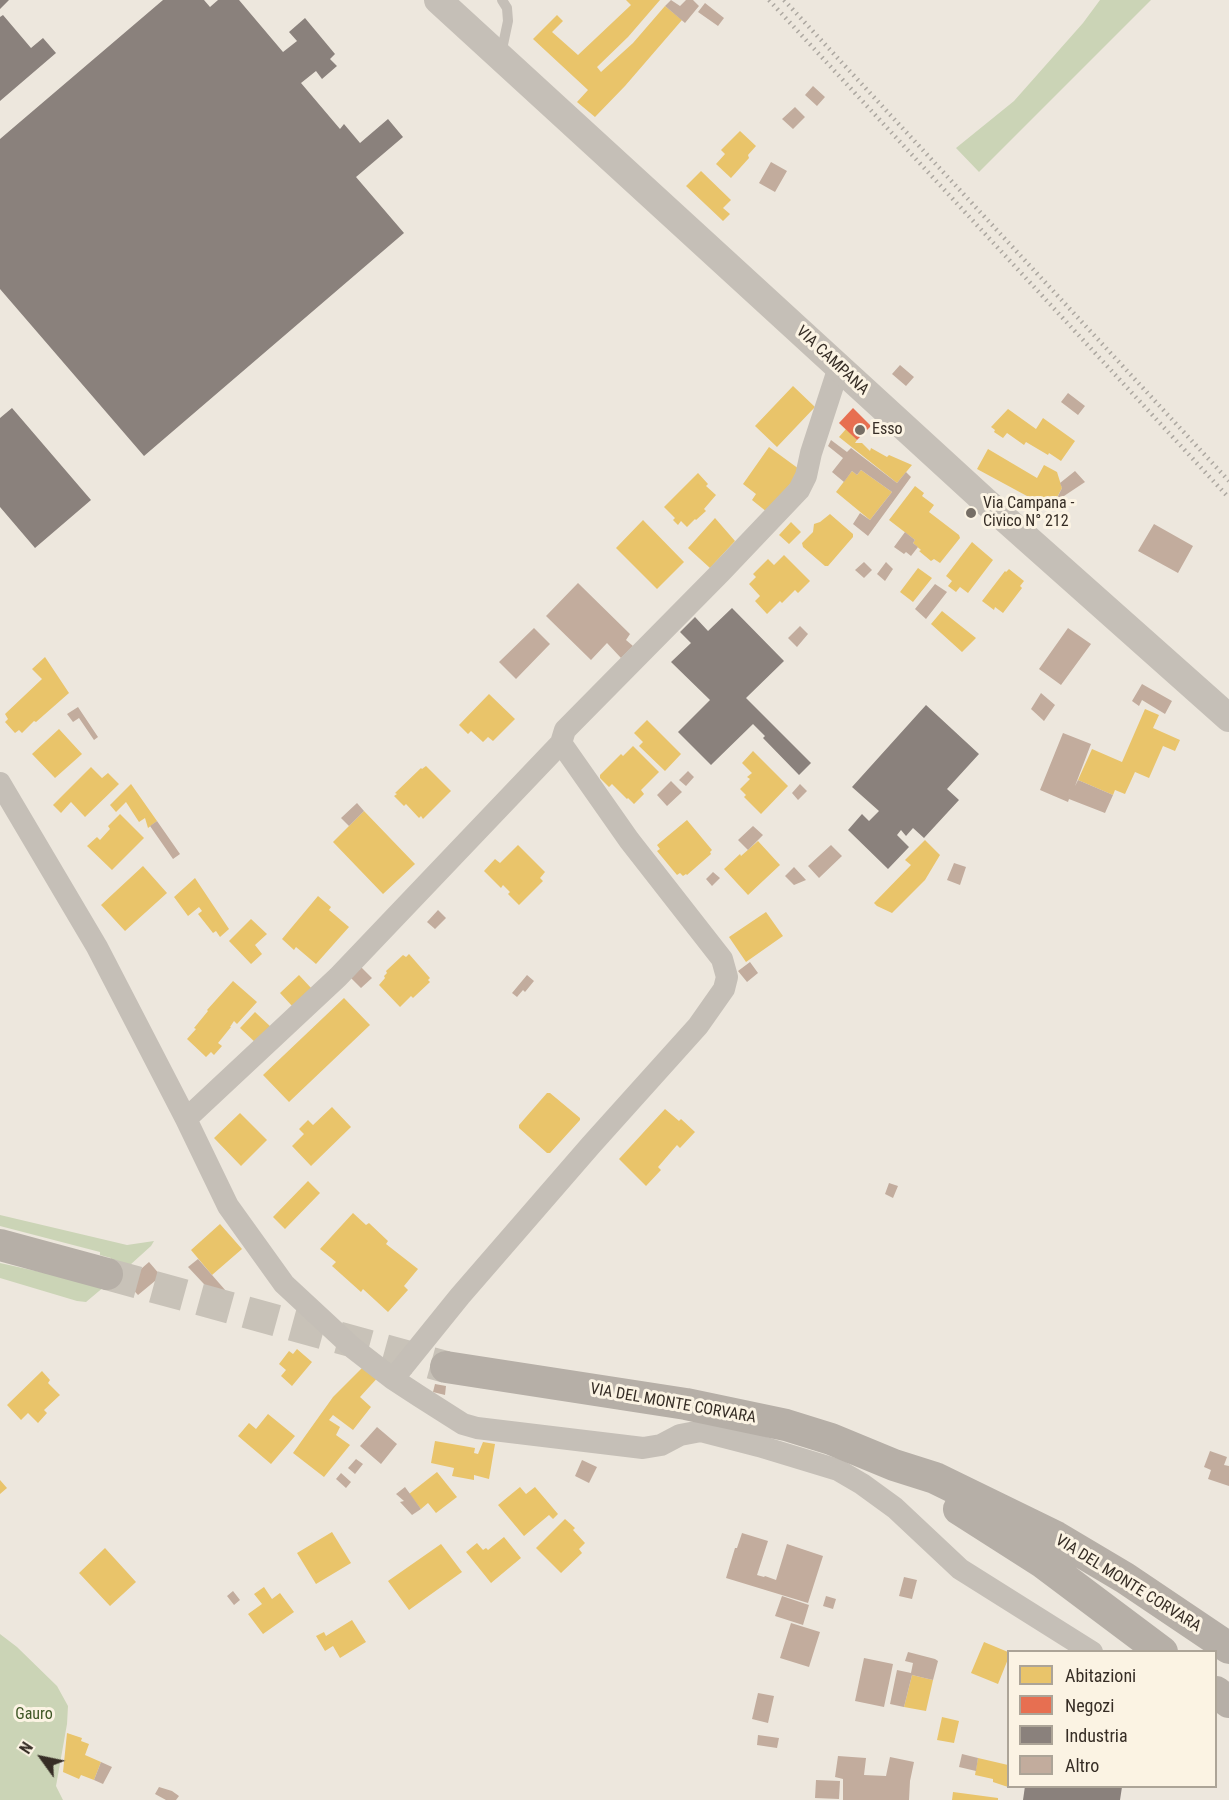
<!DOCTYPE html>
<meta charset="utf-8">
<style>
body{margin:0}
#map{position:relative;width:1229px;height:1800px;overflow:hidden;background:#ede7dd;font-family:"Roboto Condensed",sans-serif}
canvas{display:block}
.legend{position:absolute;left:1007px;top:1650px;width:210px;height:138px;box-sizing:border-box;background:#fbf3e3;border:2px solid #aca497;margin:0;padding:8px 10px;list-style:none;font-size:18px;color:#362d25}
.legend li{display:flex;align-items:center;gap:12px;height:30px}
.legend b{width:30px;border:2px solid #aca497}
.north{position:absolute;left:12px;top:1728px;width:60px;height:60px;-webkit-text-stroke:4px #fbf3e3;paint-order:stroke;rotate:303deg;font-size:16px;font-weight:700;line-height:24px;text-align:center;color:#362d25}
.north::after{content:'';display:block;margin:auto;width:21px;height:27px;background:#362d25;clip-path:polygon(50% 0,100% 100%,50% 72%,0 100%)}
</style>
<div id="map">
<canvas width="1229" height="1800"></canvas>
<ul class="legend">
<li><b style="height:16px;background:#e9c46a"></b>Abitazioni</li>
<li><b style="height:16px;background:#e76f51"></b>Negozi</li>
<li><b style="height:16px;background:#8a817c"></b>Industria</li>
<li><b style="height:16px;background:#c2ac9d"></b>Altro</li>
</ul>
<div class="north">N</div>
</div>
<script>
const g = document.querySelector('canvas').getContext('2d');
g.lineJoin = 'round';
function fillPath(path, color) {
  g.fillStyle = color;
  g.fill(path, 'evenodd');
}
function shape(rows) {
  const path = new Path2D();
  for (const r of rows) {
    path.moveTo(r[0], r[1]);
    for (let i = 2; i < r.length; i += 2) path.lineTo(r[i], r[i + 1]);
  }
  return path;
}
function strokePath(path, color, width, dash) {
  g.strokeStyle = color;
  g.lineWidth = width;
  g.lineCap = dash ? 'butt' : 'round';
  g.setLineDash(dash || []);
  g.stroke(path);
}
function write(font, color, halo, rows, align = 'center') {
  g.font = font + ' "Roboto Condensed",sans-serif';
  g.lineWidth = 6;
  g.setLineDash([]);
  g.textBaseline = 'middle';
  g.strokeStyle = halo;
  g.fillStyle = color;
  for (const [text, x, y, turn = 0] of rows) {
    g.save();
    g.translate(x, y);
    g.rotate((+turn || 0) * Math.PI / 180);
    g.textAlign = isNaN(turn) ? turn : align;
    if (halo) g.strokeText(text, 0, 0);
    g.fillText(text, 0, 0);
    g.restore();
  }
}
fillPath(shape([
 [1100,0,1151,0,979,172,956,148,1014,101,1083,23],
 [0,1215,127,1245,154,1241,151,1246,130,1265,86,1302,77,1301,0,1278,0,1263,103,1286,111,1258,100,1255,100,1252,0,1226],
 [0,1634,17,1647,57,1686,68,1706,67,1724,56,1786,63,1800,0,1800]
]), '#cbd4b6');
fillPath(shape([
 [626,0,660,0,628,37,597,67,601,72,633,43,665,6,682,20,625,86,595,117,577,102,588,90,533,39,557,15,563,21,552,32,578,55,631,5],
 [740,131,756,146,748,155,749,158,731,178,716,164,725,154,721,150],
 [701,171,731,200,723,208,730,214,723,221,686,186],
 [793,386,815,407,777,447,755,426],
 [1008,409,1036,429,1043,418,1075,441,1061,461,1049,453,1048,455,1026,442,1024,445,1007,433,1003,438,994,432,995,430,991,427],
 [846,429,857,440,855,443,862,443,870,451,871,448,887,457,889,455,912,465,897,483,839,437],
 [769,447,799,469,800,472,767,512,752,500,756,494,743,484],
 [988,449,1037,478,1044,465,1057,472,1062,488,1051,509,977,469],
 [861,470,892,492,870,520,836,492,852,471,857,475],
 [698,473,708,484,706,486,716,495,704,509,706,511,696,520,695,519,687,527,681,521,678,525,673,520,675,518,664,507],
 [915,486,924,493,922,496,934,505,929,512,959,535,960,538,940,563,934,559,931,561,919,551,921,550,913,543,915,540,889,520],
 [830,514,853,534,853,537,828,566,825,566,803,547,802,543,813,532,814,524,820,522],
 [715,518,735,541,710,568,688,548],
 [643,520,684,562,657,589,616,548],
 [791,522,801,532,789,544,779,535],
 [972,542,993,560,968,593,960,587,956,592,948,586,952,581,946,576],
 [784,555,810,581,798,593,795,590,782,603,780,601,767,614,755,601,760,596,749,584,756,577,753,574,768,559,774,565],
 [918,568,932,578,913,602,900,592],
 [1009,569,1024,581,1020,586,1022,588,1003,613,995,607,994,610,982,601,1005,571,1006,572],
 [942,611,976,638,962,652,931,624],
 [45,657,69,693,36,722,34,721,22,733,19,730,15,733,5,722,8,719,5,714,42,679,32,669],
 [489,694,515,719,493,741,488,737,483,742,471,731,468,734,459,725],
 [1145,709,1159,715,1153,728,1180,740,1175,751,1163,746,1149,778,1135,772,1125,794,1115,790,1113,795,1078,780,1092,749,1122,762],
 [647,720,681,754,665,771,639,746,643,742,634,733],
 [59,729,82,754,55,778,32,754],
 [633,746,659,772,641,790,644,794,634,804,628,798,627,799,612,784,609,787,600,778,600,775,621,754,623,756],
 [753,751,788,786,761,814,744,797,746,795,740,789,750,779,747,777,752,773,742,763],
 [426,766,451,791,423,819,421,816,419,818,406,804,404,806,394,796,397,794,395,793,421,768,422,769],
 [91,767,102,778,108,773,119,784,85,817,71,802,61,813,53,805],
 [131,784,157,821,148,828,145,818,139,822,126,802,116,812,110,805],
 [364,811,415,864,383,894,333,842],
 [120,814,144,838,112,870,87,846,97,837,100,840,110,829,108,826],
 [687,820,712,850,710,852,711,854,687,875,686,874,683,876,680,873,677,875,657,851,660,849,657,845],
 [925,840,940,855,925,880,892,913,877,906,874,903,911,865,905,860],
 [758,841,780,865,748,895,724,869,740,854,741,856],
 [518,845,545,872,540,878,543,881,519,905,508,894,510,892,503,885,501,888,484,871,495,859,500,863],
 [143,866,167,893,125,931,101,905],
 [195,878,229,929,220,937,216,931,213,933,198,914,202,911,199,907,188,916,174,897],
 [318,896,331,907,329,910,349,927,316,964,296,947,294,950,282,939],
 [766,912,783,936,746,962,729,937],
 [251,919,267,934,255,945,262,954,251,964,229,941],
 [409,954,430,978,428,980,430,982,413,998,411,996,400,1007,379,985,385,978,384,976,387,973,386,971,403,955,406,957],
 [299,975,312,989,293,1007,280,993],
 [233,981,257,1002,237,1024,234,1021,230,1027,231,1027,218,1043,222,1046,214,1055,211,1052,206,1057,187,1039,196,1029,194,1028,208,1011,207,1010],
 [344,998,370,1025,289,1102,263,1075],
 [255,1012,272,1028,257,1044,240,1028],
 [547,1093,550,1093,580,1118,580,1120,550,1153,547,1153,519,1128,519,1125],
 [332,1107,351,1127,311,1166,292,1146,304,1134,299,1129,308,1120,313,1125],
 [665,1109,679,1121,681,1119,695,1132,680,1148,677,1145,658,1167,661,1170,646,1186,619,1159],
 [240,1113,267,1140,241,1166,214,1138],
 [308,1181,320,1193,285,1229,273,1217],
 [353,1213,366,1225,369,1223,388,1241,386,1244,418,1269,404,1286,408,1290,388,1312,363,1289,361,1292,332,1266,336,1262,320,1249],
 [220,1224,242,1249,212,1275,191,1250],
 [297,1349,312,1362,292,1386,281,1376,286,1370,279,1364,289,1351,293,1354],
 [368,1362,381,1374,360,1397,371,1407,353,1430,333,1415,329,1420,340,1427,336,1435,350,1445,324,1477,293,1453,333,1397],
 [42,1371,50,1380,48,1383,60,1395,44,1410,47,1413,38,1423,28,1413,21,1420,7,1405],
 [268,1414,295,1436,271,1464,238,1436,249,1423,256,1429],
 [435,1441,475,1448,474,1453,478,1454,483,1442,495,1444,489,1479,474,1475,474,1480,452,1476,454,1468,431,1463],
 [437,1472,457,1497,436,1513,428,1503,421,1509,409,1494],
 [0,1480,7,1488,0,1494],
 [520,1487,526,1494,535,1487,558,1514,553,1519,549,1515,524,1536,498,1505],
 [565,1519,575,1528,573,1530,585,1543,579,1549,582,1553,561,1573,536,1548],
 [332,1532,351,1563,316,1584,297,1553],
 [504,1537,521,1558,491,1583,466,1552,477,1543,483,1550,486,1548,488,1550],
 [441,1544,462,1572,409,1610,388,1581],
 [105,1548,136,1582,110,1606,79,1573],
 [264,1587,272,1599,280,1593,294,1612,263,1634,248,1614,262,1604,254,1594],
 [352,1620,366,1642,340,1658,333,1646,325,1651,316,1636,324,1632,326,1636],
 [984,1642,1008,1652,1008,1659,998,1684,971,1673],
 [912,1675,933,1680,926,1711,904,1707],
 [942,1717,959,1721,954,1743,937,1740],
 [67,1733,82,1738,81,1741,89,1744,85,1755,101,1762,94,1780,81,1775,79,1779,63,1772],
 [978,1758,1008,1765,1008,1787,993,1782,993,1779,975,1775],
 [953,1792,998,1798,998,1800,952,1800]
]), '#e9c46a');
fillPath(shape([
 [853,408,871,426,857,440,839,423]
]), '#e76f51');
fillPath(shape([
 [0,0,9,0,0,9],
 [163,0,204,0,210,7,218,0,239,0,283,52,297,41,289,32,305,18,335,54,330,59,337,66,322,79,316,71,301,83,340,129,344,124,360,143,388,119,403,137,356,177,404,233,144,456,0,289,0,139],
 [3,15,31,48,43,38,56,53,0,101,0,17],
 [12,408,91,500,35,548,0,507,0,418],
 [732,608,784,661,746,698,811,763,799,775,763,738,765,736,753,724,711,765,678,732,710,700,671,662,691,643,680,632,695,617,708,631],
 [926,705,979,754,947,789,959,800,924,838,913,828,906,836,901,830,897,835,909,847,888,869,848,830,862,814,869,821,879,811,852,787],
 [1025,1786,1119,1786,1122,1787,1120,1800,1023,1800]
]), '#8a817c');
fillPath(shape([
 [671,0,680,6,686,0,693,0,699,6,685,23,665,6],
 [705,3,724,18,718,26,698,12],
 [813,86,825,97,817,106,805,95],
 [795,107,805,117,793,129,782,119],
 [771,162,787,171,775,192,759,183],
 [900,365,914,377,906,386,892,374],
 [1068,393,1085,406,1078,415,1061,402],
 [831,440,847,452,851,448,897,483,906,472,911,477,868,536,853,524,860,513,870,520,892,492,861,470,857,475,852,471,844,482,832,472,843,458,828,446],
 [1075,471,1085,482,1055,502,1062,488,1060,483],
 [1154,524,1193,546,1178,573,1138,551],
 [905,532,915,540,913,543,918,547,911,556,906,552,904,554,894,547],
 [864,562,872,570,864,578,855,570],
 [886,562,893,569,885,581,877,574],
 [578,583,630,634,626,640,633,646,621,658,607,643,591,660,546,616],
 [935,584,947,592,926,619,915,609],
 [800,626,808,634,797,647,788,638],
 [534,628,550,644,516,679,499,662],
 [1068,628,1091,644,1061,685,1039,669],
 [1142,684,1172,701,1165,714,1142,700,1139,706,1132,701],
 [1041,693,1055,705,1044,721,1031,709],
 [78,707,98,737,94,740,79,718,73,722,67,714],
 [1063,733,1091,744,1075,786,1078,780,1113,795,1105,813,1069,799,1068,802,1040,790],
 [688,771,694,777,686,786,679,780],
 [671,781,682,792,667,806,657,795],
 [800,784,807,791,798,800,792,793],
 [357,803,364,811,349,826,341,818],
 [157,821,180,854,173,859,150,826],
 [753,826,763,835,748,850,738,840],
 [831,845,842,856,819,878,808,866],
 [954,863,966,867,960,885,947,880],
 [794,867,806,880,794,885,785,876],
 [713,872,720,878,712,886,706,879],
 [438,910,446,918,435,929,427,922],
 [750,962,758,973,747,982,738,971],
 [358,964,372,978,361,988,347,974],
 [527,975,534,981,525,992,523,990,517,997,512,993],
 [889,1183,898,1186,893,1198,885,1194],
 [198,1259,226,1291,218,1299,188,1267],
 [149,1262,161,1276,138,1295,126,1282],
 [435,1384,446,1386,445,1395,433,1392],
 [377,1427,397,1444,381,1464,360,1446],
 [1210,1451,1227,1457,1224,1465,1229,1466,1229,1486,1208,1479,1211,1470,1204,1467],
 [356,1459,363,1464,355,1474,348,1468],
 [582,1460,597,1467,589,1483,575,1476],
 [341,1473,351,1482,346,1488,336,1479],
 [405,1487,421,1509,412,1515,400,1502,404,1501,396,1494],
 [742,1533,768,1541,757,1575,764,1577,765,1576,776,1580,787,1544,823,1556,808,1603,726,1578,735,1548,737,1548],
 [904,1577,917,1580,912,1599,899,1596],
 [233,1591,240,1600,234,1605,227,1596],
 [782,1596,809,1605,803,1625,775,1616],
 [826,1596,836,1599,833,1609,823,1606],
 [791,1623,820,1632,809,1667,780,1658],
 [908,1652,935,1659,938,1661,933,1680,912,1675,904,1707,890,1704,897,1670,911,1673,913,1663,905,1661],
 [864,1658,893,1664,884,1707,855,1701],
 [758,1693,774,1696,768,1723,752,1719],
 [758,1735,779,1738,777,1748,757,1745],
 [962,1754,978,1758,976,1771,959,1767],
 [838,1756,866,1758,864,1775,886,1776,890,1757,914,1762,910,1781,909,1800,843,1800,843,1779,835,1777],
 [101,1762,112,1767,103,1784,94,1780],
 [816,1780,840,1781,839,1799,815,1798],
 [159,1787,172,1791,179,1796,176,1800,166,1800,155,1794]
]), '#c2ac9d');
strokePath(shape([
 [107,1274,446,1367]
]), '#c8c2b8', 32, [32, 16]);
strokePath(shape([
 [501,54,508,21,507,8,502,0]
]), '#c5bfb7', 10);
strokePath(shape([
 [0,783,97,947,186,1119,228,1206,284,1284,353,1348,393,1379,419,1396,463,1424,477,1428,643,1448,661,1445,680,1435,701,1431,759,1446,838,1470,862,1484,895,1508,960,1569,1092,1652],
 [186,1119,338,977,561,743,565,730,721,572,799,490,806,476,811,453,839,367],
 [393,1379,460,1296,591,1145,698,1026,724,989,727,977,722,959,629,840,561,743]
]), '#c5bfb7', 22);
strokePath(shape([
 [438,0,985,501,1229,718]
]), '#c5bfb7', 28);
strokePath(shape([
 [0,1245,107,1274],
 [446,1367,686,1404,786,1425,831,1439,894,1465,935,1478,1056,1537,1125,1578,1229,1648],
 [959,1509,1042,1562,1162,1652],
 [1216,1692,1229,1702]
]), '#b6afa7', 32);
strokePath(shape([
 [769,0,1229,498],
 [784,0,1229,481]
]), '#ada8a1', 4.5, [1.5, 4.5]);
for (const [x, y, r, color] of [
 [860,430,6,"#766e65"],
 [971,513,6,"#766e65"]
]) {
  const dot = new Path2D();
  dot.arc(x, y, r, 0, 2 * Math.PI);
  g.fillStyle = color;
  g.fill(dot);
  strokePath(dot, '#fbf3e3', 2);
}
write('16px', '#362d25', '#fbf3e3', [
 ["VIA CAMPANA",832,361,43],
 ["VIA DEL MONTE CORVARA",673,1404,10],
 ["VIA DEL MONTE CORVARA",1128,1584,32]
]);
write('16px', '#362d25', '#fbf3e3', [
 ["Esso",872,430],
 ["Via Campana -",983,504],
 ["Civico N° 212",983,522]
], 'left');
write('16px', '#3f5726', '#fbf3e3', [
 ["Gauro",34,1715]
]);
</script>
